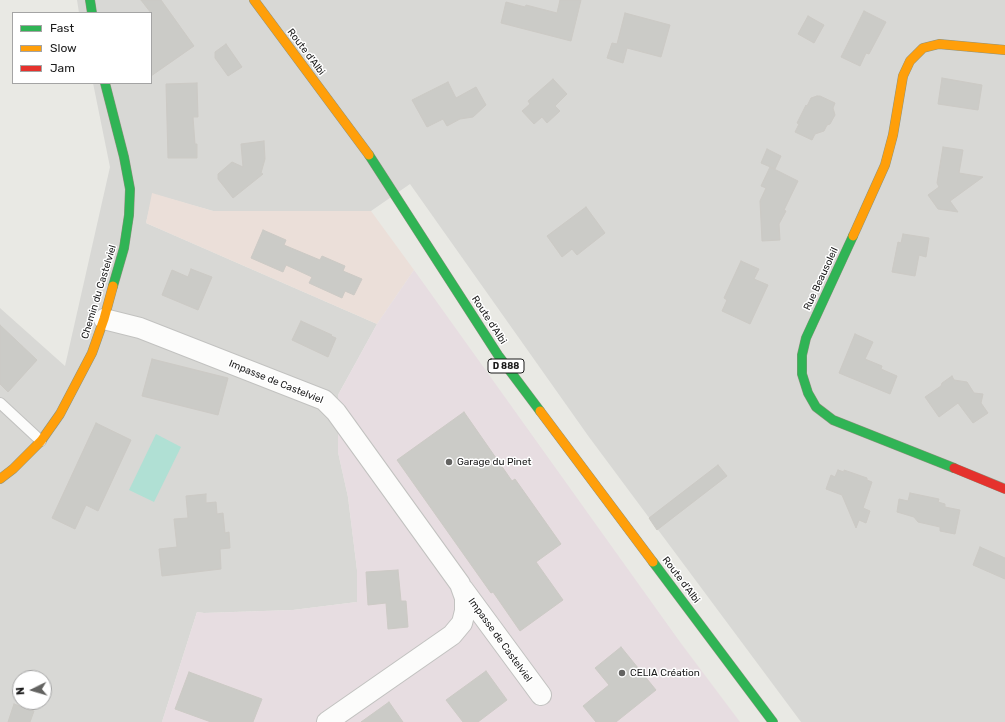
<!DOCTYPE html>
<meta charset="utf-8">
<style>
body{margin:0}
#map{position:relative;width:1005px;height:722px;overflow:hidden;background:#e9e9e4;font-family:Rubik,sans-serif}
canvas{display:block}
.legend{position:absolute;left:12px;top:12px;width:140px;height:72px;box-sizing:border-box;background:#fff;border:1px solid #a4a4a4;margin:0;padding:5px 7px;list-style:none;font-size:12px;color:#1b1b1b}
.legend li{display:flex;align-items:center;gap:8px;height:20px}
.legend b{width:20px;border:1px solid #a4a4a4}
.north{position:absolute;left:12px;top:670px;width:40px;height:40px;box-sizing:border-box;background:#fff;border:1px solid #a4a4a4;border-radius:50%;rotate:265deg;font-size:11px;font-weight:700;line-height:16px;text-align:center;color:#1b1b1b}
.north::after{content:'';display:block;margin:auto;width:14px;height:18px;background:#636361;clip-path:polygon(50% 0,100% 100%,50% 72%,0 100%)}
</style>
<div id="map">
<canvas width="1005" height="722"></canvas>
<ul class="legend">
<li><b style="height:5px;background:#30b455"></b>Fast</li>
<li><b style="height:5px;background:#ff9f0a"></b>Slow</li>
<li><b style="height:5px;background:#e5322d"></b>Jam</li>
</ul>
<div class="north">N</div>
</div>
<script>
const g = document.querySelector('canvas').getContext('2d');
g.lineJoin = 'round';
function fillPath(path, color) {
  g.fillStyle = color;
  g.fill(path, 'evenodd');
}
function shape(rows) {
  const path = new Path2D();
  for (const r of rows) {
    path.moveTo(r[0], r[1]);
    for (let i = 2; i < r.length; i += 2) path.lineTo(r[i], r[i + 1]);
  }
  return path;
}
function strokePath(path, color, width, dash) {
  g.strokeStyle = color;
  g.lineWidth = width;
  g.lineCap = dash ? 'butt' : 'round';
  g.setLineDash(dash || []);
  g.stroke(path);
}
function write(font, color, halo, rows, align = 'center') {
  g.font = font + ' Rubik,sans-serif';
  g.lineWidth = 3;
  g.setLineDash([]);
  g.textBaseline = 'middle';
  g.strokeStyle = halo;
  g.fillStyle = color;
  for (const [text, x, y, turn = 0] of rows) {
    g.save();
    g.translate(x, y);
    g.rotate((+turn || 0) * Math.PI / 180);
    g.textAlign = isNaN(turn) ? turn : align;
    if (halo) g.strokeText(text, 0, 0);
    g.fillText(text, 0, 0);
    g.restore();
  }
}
fillPath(shape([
 [77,0,1005,0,1005,722,801,722,589,437,410,184,371,211,213,211,153,194,146,223,377,324,338,395,338,452,348,497,357,570,357,602,293,610,204,613,197,612,162,722,0,722,0,308,65,366,110,167,93,83,151,83,151,13,79,13],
 [20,678,44,678,44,702,20,702]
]), '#d8d8d5');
fillPath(shape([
 [152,193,213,211,371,211,414,270,377,324,146,223]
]), '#ebdfd9');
fillPath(shape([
 [414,270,680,642,740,722,162,722,197,612,204,613,293,610,357,602,357,570,348,497,338,452,338,395,377,324]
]), '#e7dde1');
fillPath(shape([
 [156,434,181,447,154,502,129,490]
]), '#b0e0d4');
const building = shape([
 [141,0,161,0,194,46,151,76,151,13,141,0],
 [560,0,581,0,571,41,501,23,506,2,525,7,526,5,557,13,560,0],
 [864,11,886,22,869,54,866,53,860,66,841,57,864,11],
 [625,13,670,25,661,57,627,48,623,63,607,58,612,43,617,44,625,13],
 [808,16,824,25,814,43,798,34,808,16],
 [226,44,242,67,228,76,215,58,215,52,226,44],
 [942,78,982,85,978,110,938,104,942,78],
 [553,79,567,94,555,106,560,111,547,123,542,117,534,124,522,111,530,104,528,101,553,79],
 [448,82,456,98,476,87,486,105,473,117,460,119,447,126,443,119,427,127,412,100,448,82],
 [197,83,198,117,193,117,195,144,197,144,197,158,168,158,166,84,197,83],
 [817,96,820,96,835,103,833,108,835,115,830,124,827,125,824,131,815,134,812,140,795,132,799,124,797,123,806,105,807,106,811,98,817,96],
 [264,141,265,159,261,173,263,174,233,198,218,179,218,174,232,162,243,167,241,144,264,141],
 [943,147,963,150,959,173,983,177,950,201,958,212,938,209,928,195,939,187,937,183,943,147],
 [767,149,781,156,775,169,761,163,767,149],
 [770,167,798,181,784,210,786,211,779,224,780,240,762,241,760,201,766,188,761,186,770,167],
 [586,207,605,233,577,255,572,249,562,257,547,236,586,207],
 [263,230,286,240,284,245,320,260,322,256,345,266,343,271,362,279,354,295,345,291,342,298,309,283,312,277,286,265,283,272,251,258,263,230],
 [903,234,929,238,926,257,919,255,915,276,892,272,898,242,901,243,903,234],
 [741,261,759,269,754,279,768,285,750,324,722,311,727,300,724,298,741,261],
 [191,269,212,277,198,310,162,295,172,270,188,277,191,269],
 [301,321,332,335,331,336,336,338,328,357,292,340,301,321],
 [0,325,37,360,8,392,0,384,0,325],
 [855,334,873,342,865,359,882,366,881,369,897,376,890,394,839,373,855,334],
 [152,359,228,378,218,415,142,396,152,359],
 [952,376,954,380,967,382,974,393,983,394,981,403,988,413,973,423,958,403,939,417,925,397,941,386,942,383,952,376],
 [464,412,512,481,515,479,561,544,536,562,563,600,520,631,493,592,491,593,397,460,464,412],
 [96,423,131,440,98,511,86,505,75,529,52,518,96,423],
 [718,465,727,476,657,530,649,518,718,465],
 [838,470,844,472,844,470,867,478,867,480,872,482,863,508,870,511,866,523,859,520,856,528,842,495,826,489,831,475,835,477,838,470],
 [910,493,939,499,938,502,945,504,945,507,960,510,955,534,940,531,940,527,918,522,914,517,897,512,899,499,908,501,910,493],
 [206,494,206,503,216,502,217,514,223,513,225,533,229,532,230,548,220,549,221,569,162,576,159,549,177,547,174,519,188,518,186,496,206,494],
 [980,547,1005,558,1005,579,973,565,980,547],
 [398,570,401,601,406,601,408,627,388,629,386,603,368,605,366,572,398,570],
 [621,647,656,690,616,722,596,722,583,706,609,685,595,668,621,647],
 [486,671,507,700,478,722,463,722,446,700,486,671],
 [189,672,262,699,253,722,211,722,175,709,189,672],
 [389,702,403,722,361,722,389,702],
 [14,704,34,711,30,722,8,722,14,704]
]);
fillPath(building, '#cbcbc7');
strokePath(building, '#cccac5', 1);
const lane = shape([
 [0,403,41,441]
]);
const street = shape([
 [104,319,140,328,324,400,336,412,460,584,465,598,465,611,462,623,452,635,327,722],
 [463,589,541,695]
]);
const fast = shape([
 [90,0,92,13],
 [105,83,124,157,130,189,129,215,124,248,113,286],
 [369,155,498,355,540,411],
 [853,236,806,338,802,355,802,374,808,393,816,407,833,420,954,468],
 [653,562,773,722]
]);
const slow = shape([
 [254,0,369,155],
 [853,236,885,165,893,135,903,76,910,61,923,48,939,44,1005,50],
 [540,411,653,562],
 [0,479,13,469,41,441,60,414,92,353,104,319,113,286]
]);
const jam = shape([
 [954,468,1005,489]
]);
strokePath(lane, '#c2c2c0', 12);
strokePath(street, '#c2c2c0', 22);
strokePath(fast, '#8d927d', 10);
strokePath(slow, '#8d927d', 10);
strokePath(jam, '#8d927d', 10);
strokePath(lane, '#fcfcfb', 10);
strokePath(street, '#fcfcfb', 20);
strokePath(fast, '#30b455', 9);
strokePath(slow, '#ff9f0a', 9);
strokePath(jam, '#e5322d', 9);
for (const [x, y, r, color] of [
 [449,462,4,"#636361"],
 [622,673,4,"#636361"]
]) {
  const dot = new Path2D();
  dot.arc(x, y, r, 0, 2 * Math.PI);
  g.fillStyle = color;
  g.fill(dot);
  strokePath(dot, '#fff', 1.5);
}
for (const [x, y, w] of [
 [506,366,36]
]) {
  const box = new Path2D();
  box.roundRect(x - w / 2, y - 7, w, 14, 3);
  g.fillStyle = '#fff';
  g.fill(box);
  strokePath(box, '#1b1b1b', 1);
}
write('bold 9px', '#1b1b1b', null, [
 ["D 888",506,366]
]);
write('10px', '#1b1b1b', '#fff', [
 ["Route d'Albi",306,52,53],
 ["Rue Beausoleil",821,279,-65],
 ["Chemin du Castelviel",99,292,-73],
 ["Route d'Albi",489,320,57],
 ["Impasse de Castelviel",276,382,22],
 ["Route d'Albi",681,580,53],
 ["Impasse de Castelviel",500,640,54]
]);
write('10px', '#1b1b1b', '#fff', [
 ["Garage du Pinet",457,462],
 ["CELIA Création",630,673]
], 'left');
</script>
